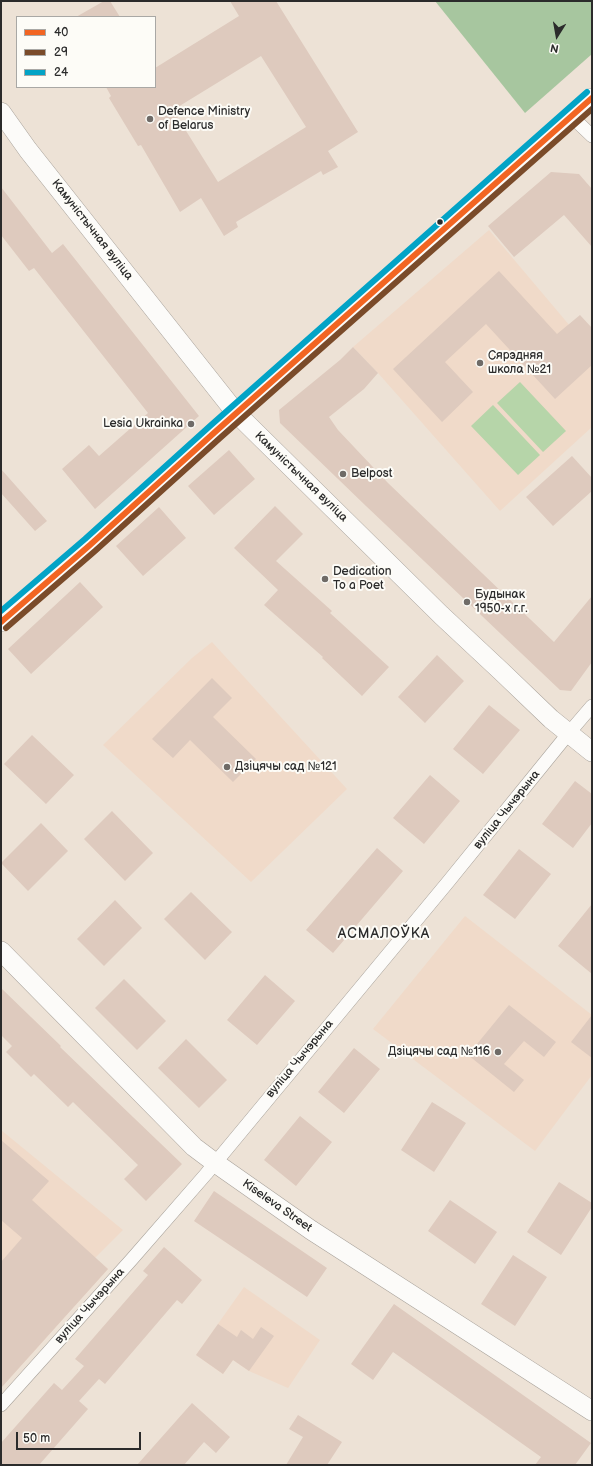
<!DOCTYPE html>
<meta charset="utf-8">
<style>
body{margin:0}
#map{position:relative;width:593px;height:1466px;overflow:hidden;background:#ede2d6;font-family:"Balsamiq Sans",sans-serif}
canvas{display:block}
.frame{position:absolute;inset:0;border:2px solid #2b2b2b;pointer-events:none}
.legend{position:absolute;left:16px;top:16px;width:140px;height:72px;box-sizing:border-box;background:#fdfcf7;border:1px solid #a9a8a5;margin:0;padding:5px 7px;list-style:none;font-size:12px;color:#2b2b2b}
.legend li{display:flex;align-items:center;gap:8px;height:20px}
.legend b{width:20px;border:1px solid #a9a8a5}
.north{position:absolute;left:537px;top:16px;width:40px;height:40px;-webkit-text-stroke:3px #fdfcf7;paint-order:stroke;rotate:191deg;font-size:11px;font-weight:700;line-height:16px;text-align:center;color:#2b2b2b}
.north::after{content:'';display:block;margin:auto;width:14px;height:18px;background:#2b2b2b;clip-path:polygon(50% 0,100% 100%,50% 72%,0 100%)}
.scale{position:absolute;left:16px;top:1432px;width:125px;height:18px;box-sizing:border-box;border:2px solid #2b2b2b;border-top:0;padding-left:5px;font-size:12px;line-height:14px;white-space:nowrap;color:#2b2b2b;-webkit-text-stroke:3px #fdfcf7;paint-order:stroke}
</style>
<div id="map">
<canvas width="593" height="1466"></canvas>
<div class="frame"></div>
<ul class="legend">
<li><b style="height:5px;background:#f26522"></b>40</li>
<li><b style="height:5px;background:#7a4b2a"></b>29</li>
<li><b style="height:5px;background:#02a3c6"></b>24</li>
</ul>
<div class="north">N</div>
<div class="scale">50 m</div>
</div>
<script>
const g = document.querySelector('canvas').getContext('2d');
g.lineJoin = 'round';
function fillPath(path, color) {
  g.fillStyle = color;
  g.fill(path, 'evenodd');
}
function shape(rows) {
  const path = new Path2D();
  for (const r of rows) {
    path.moveTo(r[0], r[1]);
    for (let i = 2; i < r.length; i += 2) path.lineTo(r[i], r[i + 1]);
  }
  return path;
}
function strokePath(path, color, width, dash) {
  g.strokeStyle = color;
  g.lineWidth = width;
  g.lineCap = dash ? 'butt' : 'round';
  g.setLineDash(dash || []);
  g.stroke(path);
}
function write(font, color, halo, rows, align = 'center') {
  g.font = font + ' "Balsamiq Sans",sans-serif';
  g.lineWidth = 4;
  g.setLineDash([]);
  g.textBaseline = 'middle';
  g.strokeStyle = halo;
  g.fillStyle = color;
  for (const [text, x, y, turn = 0] of rows) {
    g.save();
    g.translate(x, y);
    g.rotate((+turn || 0) * Math.PI / 180);
    g.textAlign = isNaN(turn) ? turn : align;
    if (halo) g.strokeText(text, 0, 0);
    g.fillText(text, 0, 0);
    g.restore();
  }
}
fillPath(shape([
 [489,230,592,352,592,427,500,511,378,373,353,347],
 [212,642,347,789,251,882,103,745,192,658],
 [465,916,592,1015,592,1075,535,1151,373,1029],
 [1,1130,123,1230,95,1258,108,1269,1,1388],
 [244,1287,320,1340,288,1388,249,1371,233,1360,223,1374,196,1355]
]), '#f0dac9');
fillPath(shape([
 [520,382,566,431,543,452,497,403],
 [493,405,540,455,518,475,471,426]
]), '#b6d5a9');
fillPath(shape([
 [435,1,592,1,592,54,525,113]
]), '#a7c69f');
fillPath(shape([
 [104,1,110,1,120,17,76,17],
 [230,1,276,1,358,132,328,151,338,167,323,175,321,171,236,222,238,227,224,236,201,198,180,212,141,145,138,146,109,98,111,96,106,87,155,87,155,68,239,16],
 [261,56,306,127,218,182,173,110],
 [551,172,579,174,592,189,592,247,564,215,514,257,488,226],
 [1,187,52,253,63,244,199,416,95,509,62,469,89,445,99,456,148,413,34,268,29,271,1,235],
 [499,271,557,334,580,315,592,328,592,365,555,399,486,324,445,362,473,392,442,422,393,369],
 [353,347,378,373,364,389,329,417,338,430,388,483,554,642,592,596,592,662,571,691,560,690,366,506,280,423,279,410,340,360],
 [229,450,255,479,214,515,188,486],
 [572,456,592,478,592,491,553,526,526,497],
 [1,469,47,521,35,531,1,493],
 [275,506,303,534,276,561,332,611,330,613,389,667,362,696,322,658,323,657,264,605,278,590,234,548],
 [159,507,186,538,143,576,116,546],
 [80,582,103,607,31,674,8,649],
 [437,655,464,681,425,723,398,697],
 [212,678,232,698,213,717,256,759,233,782,190,740,173,758,152,739],
 [489,705,520,730,483,774,453,749],
 [32,735,74,775,46,804,4,764],
 [430,775,460,801,424,844,393,818],
 [575,781,592,794,592,823,573,848,542,824],
 [112,811,153,853,125,881,84,839],
 [41,823,68,851,28,891,1,863],
 [377,848,403,871,333,953,306,930],
 [519,849,551,874,515,919,483,895],
 [191,892,232,932,205,960,164,919],
 [115,900,142,928,104,966,77,939],
 [592,904,592,974,558,946],
 [265,975,295,1001,257,1045,227,1020],
 [124,979,166,1021,137,1050,95,1008],
 [1,988,61,1046,60,1047,182,1164,146,1201,124,1179,138,1165,73,1102,68,1107,34,1074,31,1077,6,1052,12,1046,1,1035],
 [509,1005,556,1042,544,1057,524,1041,504,1064,524,1080,514,1092,468,1055],
 [592,1015,592,1058,571,1042],
 [186,1039,227,1080,199,1108,158,1068],
 [354,1048,380,1069,344,1113,318,1092],
 [432,1102,466,1123,434,1172,401,1150],
 [300,1116,332,1142,296,1186,264,1160],
 [1,1140,49,1181,32,1200,108,1269,1,1388,1,1262,22,1238,1,1220],
 [559,1182,592,1203,592,1207,561,1255,527,1232],
 [214,1191,327,1268,307,1297,194,1221],
 [450,1200,497,1232,475,1264,428,1231],
 [164,1247,202,1280,182,1304,177,1300,105,1384,99,1379,79,1401,88,1409,39,1465,1,1465,1,1443,54,1383,62,1390,84,1366,75,1359,148,1275,143,1271],
 [513,1255,547,1277,515,1326,481,1304],
 [394,1304,591,1443,575,1465,535,1465,541,1457,393,1352,373,1380,351,1364],
 [218,1324,237,1337,241,1330,253,1339,261,1327,274,1336,249,1371,233,1360,223,1374,196,1355],
 [192,1403,230,1437,216,1453,204,1442,184,1465,137,1465],
 [298,1415,342,1442,327,1465,286,1465,303,1437,289,1429]
]), '#decabe');
const street = shape([
 [571,116,592,136],
 [1,1405,132,1259,206,1174,448,882,568,734,592,706]
]);
const secondary = shape([
 [1,112,28,150,236,413,441,615,502,672,551,719,592,752],
 [1,622,90,545,215,432,592,98],
 [1,951,194,1147,214,1162,311,1230,592,1411]
]);
strokePath(street, '#a7a19a', 14);
strokePath(secondary, '#a7a19a', 20);
strokePath(street, '#fcfbf9', 13);
strokePath(secondary, '#fcfbf9', 19);
strokePath(shape([
 [1,622,90,545,215,432,592,98]
]), '#f26522', 6);
strokePath(shape([
 [6,628,95,551,220,438,592,109]
]), '#7a4b2a', 6);
strokePath(shape([
 [1,611,85,539,210,426,587,92]
]), '#02a3c6', 6);
for (const [x, y, r, color] of [
 [150,119,4,"#6f6b67"],
 [440,222,3.5,"#2b2b2b"],
 [480,363,4,"#6f6b67"],
 [191,424,4,"#6f6b67"],
 [343,474,4,"#6f6b67"],
 [325,579,4,"#6f6b67"],
 [467,602,4,"#6f6b67"],
 [227,767,4,"#6f6b67"],
 [498,1052,4,"#6f6b67"]
]) {
  const dot = new Path2D();
  dot.arc(x, y, r, 0, 2 * Math.PI);
  g.fillStyle = color;
  g.fill(dot);
  strokePath(dot, '#fdfcf7', 1.5);
}
write('12px', '#2b2b2b', '#fdfcf7', [
 ["Defence Ministry",158,112],
 ["of Belarus",158,126],
 ["Сярэдняя",488,356],
 ["школа №21",488,370],
 ["Lesia Ukrainka",183,424,"right"],
 ["Belpost",351,474],
 ["Dedication",333,572],
 ["To a Poet",333,586],
 ["Будынак",475,595],
 ["1950-х г.г.",475,609],
 ["Дзіцячы сад №121",235,767],
 ["Дзіцячы сад №116",490,1052,"right"]
], 'left');
write('12px', '#2b2b2b', '#fdfcf7', [
 ["Камуністычная вуліца",92,230,52],
 ["Камуністычная вуліца",301,477,44],
 ["вуліца Чычэрына",507,810,-51],
 ["вуліца Чычэрына",300,1059,-50],
 ["Kiseleva Street",277,1206,35],
 ["вуліца Чычэрына",90,1306,-48]
]);
g.letterSpacing = '1px';
write('14px', '#2b2b2b', '#fdfcf7', [
 ["АСМАЛОЎКА",384,934]
]);
g.letterSpacing = '0px';
</script>
